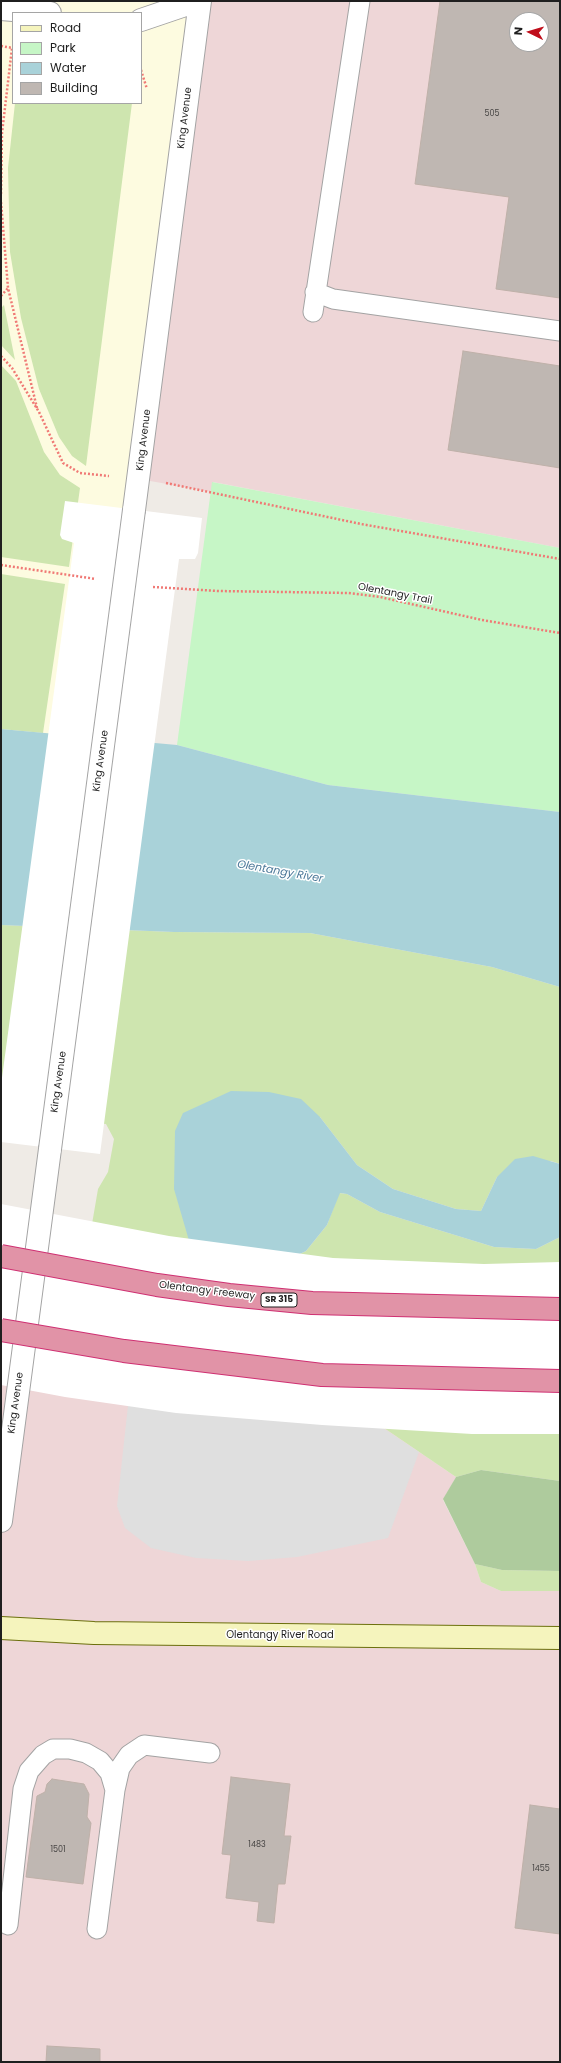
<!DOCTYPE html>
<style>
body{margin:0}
#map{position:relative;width:561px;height:2063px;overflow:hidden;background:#efebe6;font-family:Poppins,sans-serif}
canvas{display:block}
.frame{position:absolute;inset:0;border:2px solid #1f1f1f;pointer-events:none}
.legend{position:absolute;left:12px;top:12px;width:130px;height:92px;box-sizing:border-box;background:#fff;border:1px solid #a5a5a5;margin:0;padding:5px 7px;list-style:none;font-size:12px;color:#1f1f1f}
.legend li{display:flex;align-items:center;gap:8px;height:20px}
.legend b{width:20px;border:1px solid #a5a5a5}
.north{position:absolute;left:509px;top:12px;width:40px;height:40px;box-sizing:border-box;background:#fff;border:1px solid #a5a5a5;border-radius:50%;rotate:275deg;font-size:11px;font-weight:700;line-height:16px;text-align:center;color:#1f1f1f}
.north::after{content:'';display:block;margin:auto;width:14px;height:18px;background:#c00e1b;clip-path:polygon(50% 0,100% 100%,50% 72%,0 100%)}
</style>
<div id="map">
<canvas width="561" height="2063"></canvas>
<div class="frame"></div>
<ul class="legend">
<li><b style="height:5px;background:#f5f4bd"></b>Road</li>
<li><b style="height:11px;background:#c6f6c6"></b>Park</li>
<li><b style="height:11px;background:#a9d2d9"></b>Water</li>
<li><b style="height:11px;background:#bfb7b2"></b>Building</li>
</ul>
<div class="north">N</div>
</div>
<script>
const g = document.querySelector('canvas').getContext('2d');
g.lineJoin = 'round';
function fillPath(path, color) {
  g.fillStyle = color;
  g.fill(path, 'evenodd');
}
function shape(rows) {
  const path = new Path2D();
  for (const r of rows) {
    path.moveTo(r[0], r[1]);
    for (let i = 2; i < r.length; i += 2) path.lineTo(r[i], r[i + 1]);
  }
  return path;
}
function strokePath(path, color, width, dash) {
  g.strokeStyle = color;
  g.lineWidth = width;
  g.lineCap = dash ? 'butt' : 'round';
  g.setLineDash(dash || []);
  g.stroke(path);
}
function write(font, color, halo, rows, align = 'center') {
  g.font = font + ' Poppins,sans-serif';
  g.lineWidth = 3;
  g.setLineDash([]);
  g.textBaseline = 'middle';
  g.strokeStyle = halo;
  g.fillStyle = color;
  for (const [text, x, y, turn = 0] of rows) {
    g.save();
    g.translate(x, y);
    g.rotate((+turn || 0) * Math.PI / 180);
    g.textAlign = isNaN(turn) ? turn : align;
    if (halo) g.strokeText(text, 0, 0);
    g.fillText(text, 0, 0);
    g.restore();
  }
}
fillPath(shape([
 [200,1,560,1,560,548,213,482,212,492,139,479],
 [517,20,541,20,541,44,517,44],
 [1,1246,381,1426,456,1477,443,1500,475,1564,481,1582,501,1591,560,1591,560,2062,1,2062]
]), '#eed6d7');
fillPath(shape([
 [1,1,200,1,122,618,1,827],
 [13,13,141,13,141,103,13,103]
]), '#fdfbe0');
fillPath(shape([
 [15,103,132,103,86,466,72,456,59,437,39,389,21,318,10,252,8,168],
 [4,305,15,360,1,345,1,308],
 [1,365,16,381,44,452,60,475,80,488,69,567,1,557],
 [1,574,65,584,43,733,1,729],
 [1,925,174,932,310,933,492,967,560,987,560,1164,551,1161,497,1177,481,1211,456,1209,393,1189,357,1165,320,1117,273,1267,306,1251,327,1225,339,1193,347,1194,380,1212,494,1247,536,1249,560,1237,560,1481,481,1470,456,1477,381,1426,86,1259,98,1189,108,1172,114,1139,106,1124,1,1112,3,1086,1,1084],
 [475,1564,502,1570,560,1571,560,1591,501,1591,481,1582]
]), '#cee5af');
fillPath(shape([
 [481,1470,560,1481,560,1571,502,1570,475,1564,443,1499,456,1477]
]), '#aecb9d');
fillPath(shape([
 [212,482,560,548,560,812,328,785,177,745]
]), '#c6f6c6');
fillPath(shape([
 [139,1305,371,1420,419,1452,388,1538,297,1557,248,1561,196,1558,151,1548,125,1528,117,1506]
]), '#dfdfdf');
fillPath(shape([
 [1,729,177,745,328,785,560,812,560,987,492,967,310,933,174,932,1,925],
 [231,1091,269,1092,301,1099,320,1117,357,1165,393,1189,456,1209,481,1211,497,1177,515,1159,533,1156,560,1164,560,1237,536,1249,494,1247,380,1212,347,1194,340,1193,327,1225,306,1251,273,1267,192,1251,174,1189,175,1131,183,1113]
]), '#a9d2d9');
fillPath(shape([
 [65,501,202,518,198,553,195,559,179,559,100,1154,1,1142,1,1085,74,543,62,539,60,535],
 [1,1204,169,1236,333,1258,484,1264,560,1262,560,1434,472,1434,322,1425,176,1413,65,1397,1,1385]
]), '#fff');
const building = shape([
 [440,1,560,1,560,298,496,289,509,197,415,184,440,1],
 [517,20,541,20,541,44,517,44,517,20],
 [463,351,560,366,560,468,448,450,463,351],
 [231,1777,290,1784,284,1836,291,1836,285,1884,278,1884,274,1923,257,1921,259,1902,226,1898,231,1855,222,1854,231,1777],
 [52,1779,84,1784,89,1794,87,1817,91,1823,83,1884,26,1877,37,1796,45,1792,47,1784,52,1779],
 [530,1805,560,1809,560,1934,515,1928,530,1805],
 [47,2046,100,2049,100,2062,46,2062,47,2046]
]);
fillPath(building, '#bfb7b2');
strokePath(building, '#bfb1a9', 1);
const service = shape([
 [315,292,333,299,560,331],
 [313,312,360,1],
 [8,1925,23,1789,29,1771,43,1755,53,1749,70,1749,86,1753,100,1761,110,1773,115,1790],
 [97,1929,115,1790,120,1768,129,1755,144,1745,210,1753]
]);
const tertiary = shape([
 [1,9,50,13],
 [141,20,197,1],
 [134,510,200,1],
 [1,1521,50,1149]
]);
const secondary = shape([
 [1,1628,94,1633,560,1638]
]);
strokePath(service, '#a3a3a3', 21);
strokePath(tertiary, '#a3a3a3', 24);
strokePath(secondary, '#6b6f0c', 24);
strokePath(shape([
 [1,46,13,48],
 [141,70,147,89],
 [1,194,2,133,12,48],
 [1,202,8,288,37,408],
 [1,296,8,288],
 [1,356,12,368,39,412,63,463,80,473,109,476],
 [166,483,361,524,560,559],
 [1,565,96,579],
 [153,587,218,591,348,593,380,597,482,620,560,633]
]), '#f07975', 2.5, [2, 2]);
strokePath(service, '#fff', 19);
strokePath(tertiary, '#fff', 22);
strokePath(secondary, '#f5f4bd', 22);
const tertiaryBridge = shape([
 [50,1149,134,510]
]);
const motorwayBridge = shape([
 [1,1256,157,1285,229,1295,312,1303,560,1309],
 [1,1330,124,1351,322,1375,560,1381]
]);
strokePath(tertiaryBridge, '#a3a3a3', 24, []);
strokePath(motorwayBridge, '#cf3072', 24, []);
strokePath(tertiaryBridge, '#fff', 22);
strokePath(motorwayBridge, '#e193a7', 22);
write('8px', '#474544', null, [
 ["505",492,114],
 ["1483",257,1845],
 ["1501",58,1850],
 ["1455",541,1869]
]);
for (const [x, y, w] of [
 [279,1300,36]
]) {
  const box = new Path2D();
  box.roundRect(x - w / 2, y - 7, w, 14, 3);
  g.fillStyle = '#fff';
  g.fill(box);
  strokePath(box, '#1f1f1f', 1);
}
write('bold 9px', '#1f1f1f', null, [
 ["SR 315",279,1300]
]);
write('10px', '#1f1f1f', '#fff', [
 ["King Avenue",185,118,-83],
 ["King Avenue",144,440,-83],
 ["Olentangy Trail",395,594,11],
 ["King Avenue",101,761,-82],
 ["King Avenue",59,1082,-82],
 ["Olentangy Freeway",207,1291,7],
 ["King Avenue",16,1403,-82],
 ["Olentangy River Road",280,1635]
]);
write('italic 11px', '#4b7899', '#fff', [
 ["Olentangy River",280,872,10]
]);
</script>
